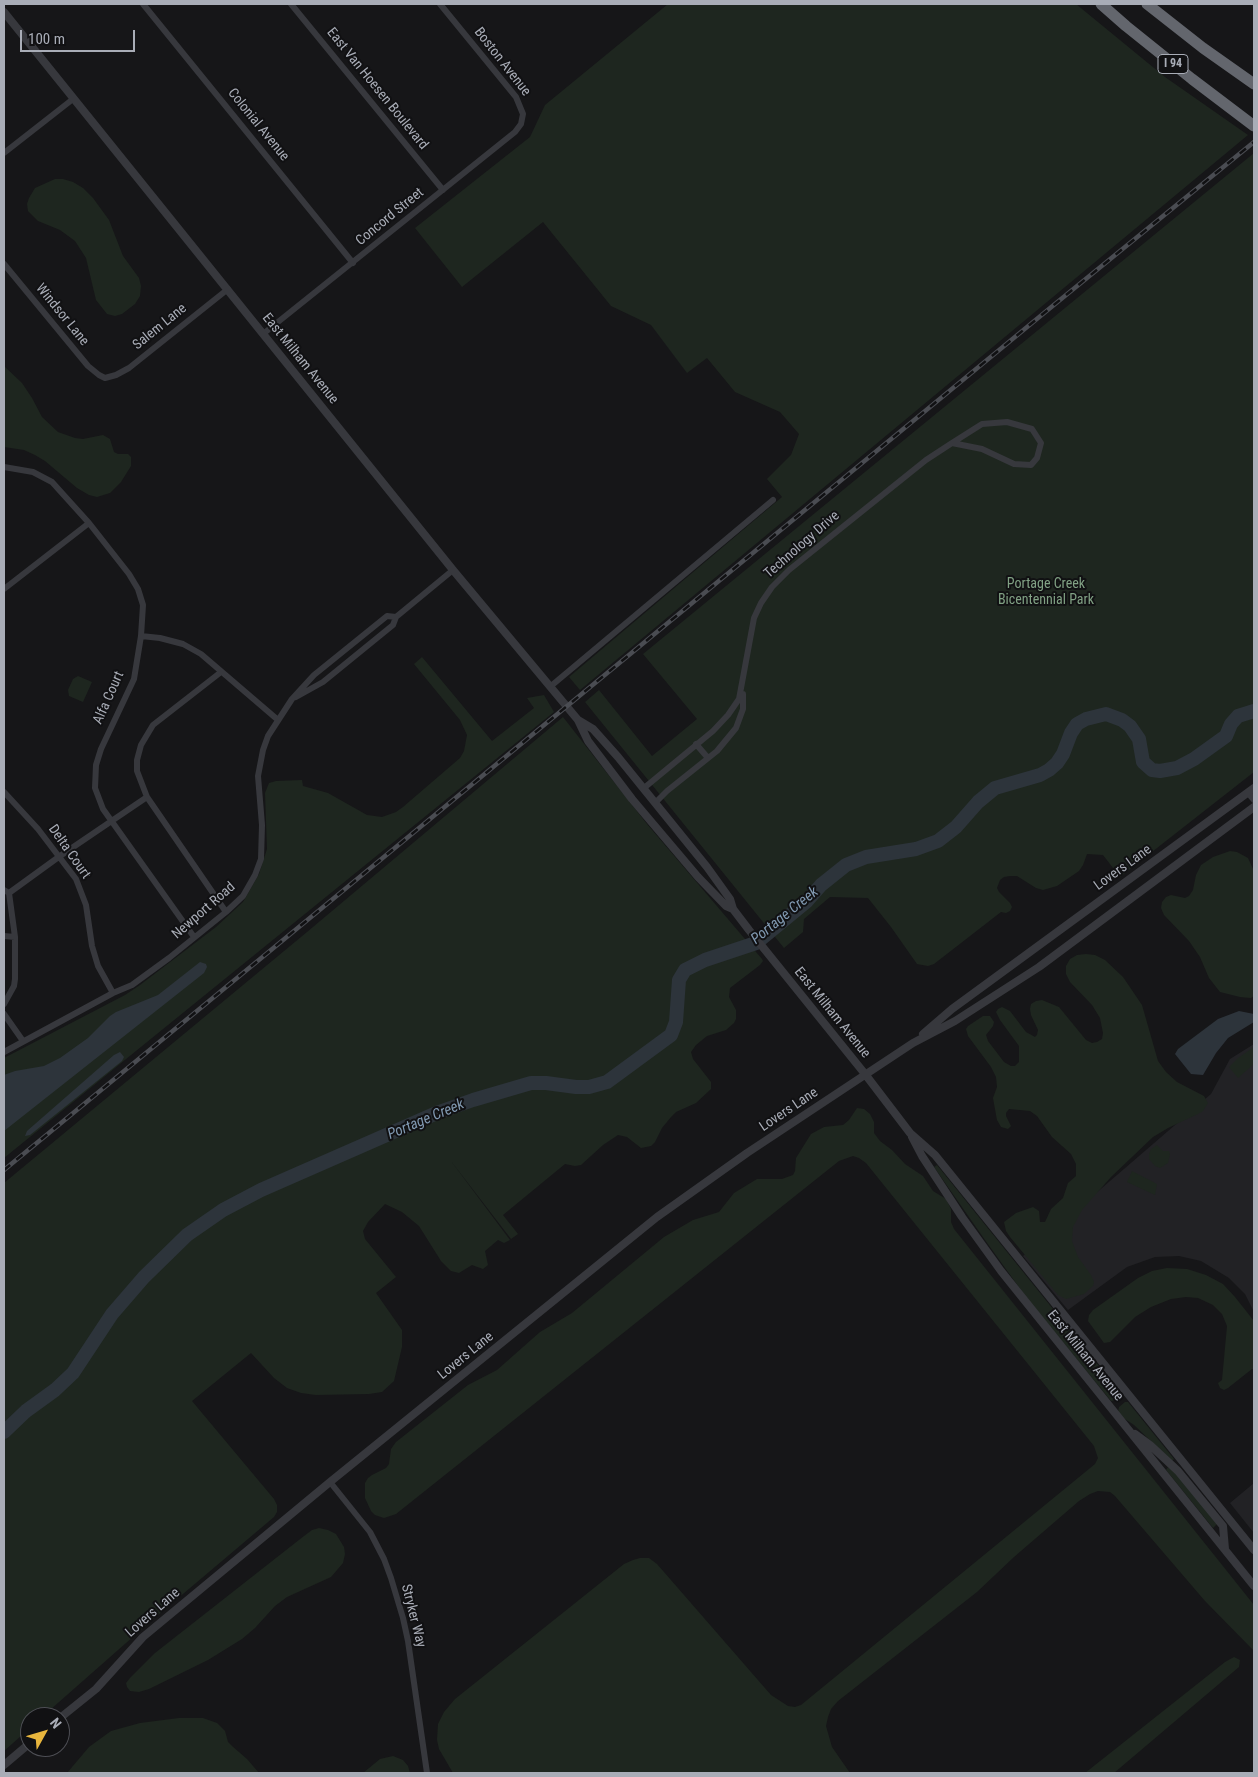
<!DOCTYPE html>
<style>
body{margin:0}
#map{position:relative;width:1258px;height:1777px;overflow:hidden;background:#161618;font-family:"Roboto Condensed",sans-serif}
canvas{display:block}
.frame{position:absolute;inset:0;border:5px solid #a9adb7;pointer-events:none}
.north{position:absolute;left:20px;top:1707px;width:50px;height:50px;box-sizing:border-box;background:#111113;border:1px solid #4e4f55;border-radius:50%;rotate:51deg;font-size:14px;font-weight:700;line-height:20px;text-align:center;color:#a9adb7}
.north::after{content:'';display:block;margin:auto;width:18px;height:22px;background:#e9b63d;clip-path:polygon(50% 0,100% 100%,50% 72%,0 100%)}
.scale{position:absolute;left:20px;top:30px;width:115px;height:22px;box-sizing:border-box;border:2px solid #a9adb7;border-top:0;padding-left:6px;font-size:15px;line-height:18px;white-space:nowrap;color:#a9adb7;-webkit-text-stroke:4px #111113;paint-order:stroke}
</style>
<div id="map">
<canvas width="1258" height="1777"></canvas>
<div class="frame"></div>
<div class="north">N</div>
<div class="scale">100 m</div>
</div>
<script>
const g = document.querySelector('canvas').getContext('2d');
g.lineJoin = 'round';
function fillPath(path, color) {
  g.fillStyle = color;
  g.fill(path, 'evenodd');
}
function shape(rows) {
  const path = new Path2D();
  for (const r of rows) {
    path.moveTo(r[0], r[1]);
    for (let i = 2; i < r.length; i += 2) path.lineTo(r[i], r[i + 1]);
  }
  return path;
}
function strokePath(path, color, width, dash) {
  g.strokeStyle = color;
  g.lineWidth = width;
  g.lineCap = dash ? 'butt' : 'round';
  g.setLineDash(dash || []);
  g.stroke(path);
}
function write(font, color, halo, rows, align = 'center') {
  g.font = font + ' "Roboto Condensed",sans-serif';
  g.lineWidth = 4;
  g.setLineDash([]);
  g.textBaseline = 'middle';
  g.strokeStyle = halo;
  g.fillStyle = color;
  for (const [text, x, y, turn = 0] of rows) {
    g.save();
    g.translate(x, y);
    g.rotate((+turn || 0) * Math.PI / 180);
    g.textAlign = isNaN(turn) ? turn : align;
    if (halo) g.strokeText(text, 0, 0);
    g.fillText(text, 0, 0);
    g.restore();
  }
}
fillPath(shape([
 [1254,1044,1254,1312,1245,1294,1229,1278,1201,1261,1179,1256,1155,1257,1127,1267,1068,1310,1023,1256,1211,1094,1230,1059],
 [1254,1483,1254,1533,1230,1503]
]), '#222225');
fillPath(shape([
 [668,4,1076,4,1165,77,1248,135,580,690,569,677,782,497,767,479,791,455,799,434,780,412,735,392,707,358,687,373,651,325,611,306,543,222,462,287,415,228,530,137,545,105],
 [1254,153,1254,772,1120,877,1103,855,1087,854,1083,865,1079,871,1057,886,1043,890,1036,888,1017,876,1010,876,1004,877,1000,880,997,888,999,892,1010,903,1012,907,1010,911,1006,913,1001,912,934,964,928,966,917,964,891,927,868,898,830,897,804,919,803,932,784,948,585,702,599,690,652,756,697,719,643,654],
 [55,179,63,179,73,182,83,188,93,198,109,220,123,256,139,278,141,286,140,296,135,304,122,314,115,316,107,314,96,300,86,258,75,241,60,230,38,221,28,211,27,204,29,198,35,188],
 [4,366,22,383,32,398,42,417,58,432,75,438,83,439,103,435,110,439,114,452,118,454,128,454,131,457,131,466,121,482,110,493,97,497,89,495,77,488,45,461,35,455,24,450,4,447],
 [422,657,492,741,534,708,527,698,544,695,554,712,4,1158,4,1058,125,995,140,985,216,927,243,902,259,874,267,849,265,793,269,783,276,781,302,780,303,786,328,793,367,815,382,817,396,812,403,807,460,758,464,751,467,735,460,720,414,664],
 [78,676,92,682,83,702,69,696,68,690,73,679],
 [563,717,647,824,762,959,763,961,760,965,730,988,729,997,736,1010,736,1019,734,1023,726,1030,707,1036,696,1045,691,1052,693,1059,711,1082,711,1089,696,1103,676,1112,671,1117,662,1128,655,1142,651,1146,641,1148,627,1137,618,1135,603,1145,581,1165,575,1166,565,1164,503,1215,518,1234,511,1239,451,1161,510,1240,504,1243,498,1240,485,1251,488,1265,483,1269,472,1265,459,1273,451,1271,441,1261,419,1226,402,1212,385,1204,368,1222,363,1231,365,1239,396,1277,376,1293,402,1330,402,1347,394,1381,382,1392,369,1394,316,1395,301,1393,287,1388,274,1378,251,1353,192,1401,274,1499,277,1505,277,1512,274,1517,151,1621,42,1717,30,1717,30,1728,4,1751,4,1183,307,932],
 [1230,851,1237,852,1248,858,1254,871,1254,996,1251,998,1240,997,1220,992,1209,978,1200,957,1189,941,1164,915,1161,908,1162,902,1166,897,1171,895,1185,898,1189,896,1193,890,1196,875,1201,865,1213,857],
 [1086,954,1095,955,1105,960,1123,977,1142,1005,1158,1061,1166,1072,1177,1082,1204,1096,1208,1103,1203,1111,1198,1114,1168,1128,1153,1137,1111,1177,1082,1210,1073,1227,1072,1241,1078,1257,1091,1275,1094,1282,1093,1286,1084,1294,1066,1299,1058,1295,1010,1237,1006,1231,1004,1222,1016,1213,1033,1207,1039,1211,1040,1222,1045,1222,1051,1209,1063,1198,1068,1183,1076,1176,1076,1164,1071,1154,1052,1137,1037,1116,1030,1111,1009,1109,1006,1113,1006,1116,1011,1126,1008,1129,1001,1127,997,1120,993,1098,997,1087,996,1077,991,1067,968,1036,966,1029,968,1026,983,1016,990,1016,994,1022,993,1026,986,1035,988,1041,1004,1062,1011,1066,1015,1066,1019,1062,1019,1046,1000,1020,996,1012,998,1009,1002,1007,1010,1011,1026,1032,1035,1037,1037,1035,1038,1030,1031,1015,1030,1009,1031,1004,1036,1001,1042,1000,1059,1007,1086,1040,1092,1043,1097,1042,1102,1039,1103,1033,1100,1018,1092,1005,1070,982,1066,974,1066,966,1070,959,1077,955],
 [1254,1047,1254,1064,1238,1078,1229,1067,1238,1058],
 [857,1108,864,1109,870,1114,874,1122,874,1133,880,1141,892,1150,905,1164,923,1176,933,1191,946,1199,951,1209,951,1222,954,1229,1254,1605,1254,1651,1205,1601,1115,1496,1110,1492,1098,1491,1090,1494,1079,1501,1014,1557,977,1592,838,1701,831,1709,828,1717,826,1726,832,1747,850,1773,453,1773,439,1749,437,1740,438,1724,444,1712,455,1699,624,1564,633,1560,640,1558,649,1558,657,1564,771,1695,788,1706,795,1707,801,1705,1095,1464,1098,1458,1094,1446,866,1163,859,1158,853,1156,839,1161,396,1514,384,1518,375,1515,371,1511,365,1498,365,1483,368,1478,372,1475,386,1468,389,1464,391,1449,396,1442,468,1385,497,1370,540,1332,572,1313,664,1237,693,1220,719,1212,734,1193,757,1179,782,1179,793,1175,795,1171,796,1158,811,1134,824,1127,843,1125,849,1120],
 [1157,1145,1163,1151,1169,1151,1170,1154,1168,1163,1160,1168,1155,1166,1149,1159,1149,1154,1151,1149],
 [937,1165,1119,1391,1121,1395,1117,1400,1111,1401,1026,1297,985,1240,934,1167],
 [1132,1171,1157,1184,1155,1195,1127,1182],
 [1167,1268,1187,1269,1206,1275,1223,1284,1235,1297,1254,1321,1254,1370,1252,1369,1228,1388,1224,1390,1220,1388,1218,1383,1222,1380,1227,1326,1222,1314,1213,1305,1198,1298,1186,1297,1171,1299,1151,1307,1135,1317,1110,1342,1104,1343,1088,1321,1089,1315,1093,1310,1138,1278,1152,1271],
 [1125,1402,1128,1402,1174,1459,1172,1461,1134,1425,1125,1419,1118,1412,1119,1407],
 [1168,1467,1176,1473,1217,1524,1213,1528,1166,1470],
 [319,1528,328,1530,336,1534,344,1547,345,1554,343,1563,331,1577,287,1597,275,1606,255,1628,242,1639,208,1660,149,1689,139,1692,130,1691,127,1687,126,1683,130,1678,155,1653,304,1536,312,1530],
 [1234,1657,1240,1660,1239,1667,1114,1773,1085,1773,1225,1662],
 [179,1718,203,1718,217,1723,225,1731,228,1742,232,1746,247,1759,259,1773,67,1773,89,1747,111,1731,140,1723],
 [393,1756,403,1760,408,1766,410,1773,363,1773,380,1759]
]), '#1e261f');
fillPath(shape([
 [200,962,206,964,207,967,204,973,4,1131,4,1075,15,1071,44,1066,60,1058,88,1038,110,1016,116,1012,158,995],
 [1239,1011,1254,1014,1254,1022,1228,1038,1216,1053,1203,1075,1191,1074,1175,1054,1178,1049,1218,1019],
 [120,1052,124,1057,122,1061,30,1135,25,1136,27,1131,114,1055]
]), '#2d343b');
strokePath(shape([
 [4,1432,26,1411,55,1390,73,1373,112,1314,144,1277,187,1235,223,1210,261,1190,439,1112,473,1100,531,1083,546,1083,576,1087,589,1087,607,1082,671,1035,676,1022,679,980,685,970,705,960,756,943,807,901,821,885,846,865,866,857,916,849,938,841,956,827,978,802,995,788,1040,775,1049,770,1057,763,1063,754,1071,733,1077,724,1086,719,1106,714,1122,720,1130,726,1139,739,1143,762,1152,770,1160,771,1177,768,1194,759,1226,736,1231,724,1238,716,1254,711]
]), '#2d343b', 14);
strokePath(shape([
 [143,4,353,263],
 [291,4,443,190],
 [4,153,73,99],
 [4,264,88,366,99,375,105,378,116,375,129,368,228,289],
 [263,334,515,132,521,124,523,114,516,97,440,4],
 [4,467,33,472,52,482,89,523,129,574,138,589,143,605,141,636,134,679,101,749,96,765,95,788,103,809,194,937],
 [4,589,89,523],
 [141,636,160,638,183,644,201,654,278,720],
 [221,672,153,725,141,745,137,760,137,771,147,797,226,912],
 [551,686,773,500],
 [296,697,323,682,393,625,396,617,453,570],
 [696,744,708,758],
 [644,788,713,731,728,715,739,699,754,618,761,603,772,587,789,570,926,460,952,443,982,449,1014,464,1031,465,1037,458,1041,443,1032,429,1007,422,982,424,952,443],
 [4,792,38,829,76,879,86,905,92,946,98,966,113,993],
 [1248,793,1254,800],
 [655,803,667,791,717,751,736,728,743,709,743,694],
 [4,890,9,893,15,937,15,979,14,986,4,1004],
 [9,893,60,856,147,797],
 [4,936,15,937],
 [4,1014,23,1041],
 [4,1052,113,993,132,985,169,958,226,912,243,896,255,875,261,859,262,825,258,776,263,750,268,736,292,699,314,675,387,616,396,617],
 [330,1482,370,1532,384,1559,391,1578,403,1618,408,1641,427,1773]
]), '#37383d', 6);
strokePath(shape([
 [4,12,453,570,578,720,588,741,632,799,698,877,726,906,733,909],
 [578,720,593,729,618,757,707,867,730,899,733,909,749,930,865,1074,910,1133,935,1155,1254,1550],
 [923,1034,952,1009,1254,788],
 [912,1137,922,1156,962,1217,1001,1271,1254,1586],
 [1135,1434,1150,1445,1178,1471,1223,1526,1225,1549],
 [60,1718,96,1689,143,1637,330,1482,657,1217,747,1153,913,1043,955,1021,1039,967,1254,807],
 [4,1765,30,1743]
]), '#37383d', 8);
strokePath(shape([
 [1101,4,1126,26,1192,79,1254,126],
 [1147,4,1203,48,1254,84]
]), '#63666d', 11);
const rail = shape([
 [4,1170,1055,304,1254,142]
]);
strokePath(rail, '#4a4c52', 4.5);
strokePath(rail, '#111113', 2.5, [8]);
for (const [x, y, w] of [
 [1173,64,30]
]) {
  const box = new Path2D();
  box.roundRect(x - w / 2, y - 9.5, w, 19, 4);
  g.fillStyle = '#111113';
  g.fill(box);
  strokePath(box, '#a9adb7', 1);
}
write('bold 12px', '#a9adb7', null, [
 ["I 94",1173,64]
]);
write('14px', '#a9adb7', '#111113', [
 ["Boston Avenue",502,62,52],
 ["East Van Hoesen Boulevard",377,89,51],
 ["Colonial Avenue",258,125,51],
 ["Concord Street",390,217,-39],
 ["Windsor Lane",62,315,51],
 ["Salem Lane",160,327,-39],
 ["East Milham Avenue",300,359,51],
 ["Technology Drive",802,545,-41],
 ["Alfa Court",109,698,-66],
 ["Delta Court",69,852,55],
 ["Lovers Lane",1123,868,-36],
 ["Newport Road",204,911,-41],
 ["East Milham Avenue",832,1013,51],
 ["Lovers Lane",789,1110,-34],
 ["Lovers Lane",466,1356,-39],
 ["East Milham Avenue",1085,1356,51],
 ["Lovers Lane",153,1613,-41],
 ["Stryker Way",413,1616,76]
]);
write('14px', '#81a184', '#111113', [
 ["Portage Creek",1046,584],
 ["Bicentennial Park",1046,600]
]);
write('italic 15px', '#8199b1', '#111113', [
 ["Portage Creek",785,916,-39],
 ["Portage Creek",426,1120,-23]
]);
</script>
